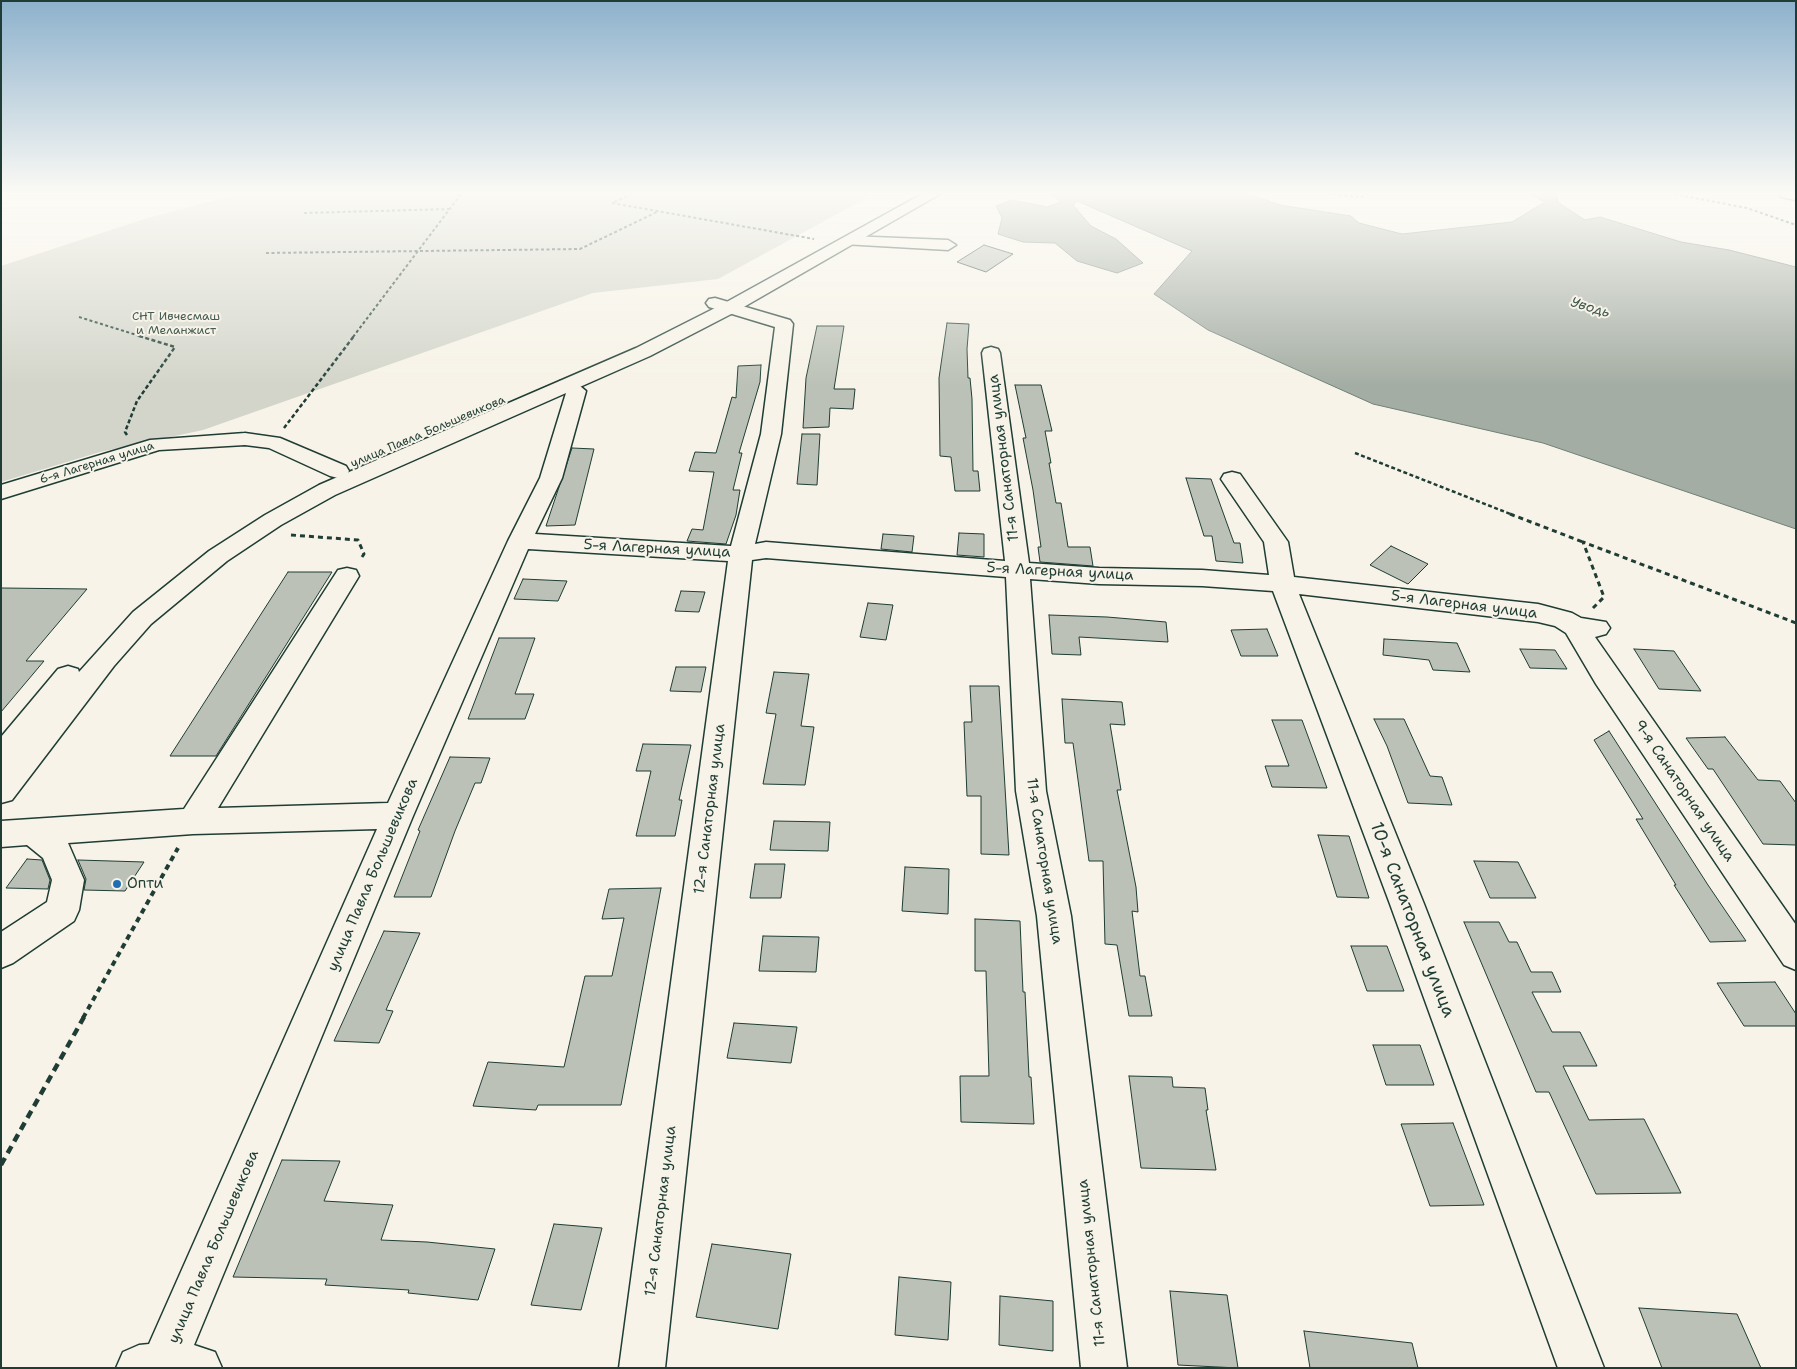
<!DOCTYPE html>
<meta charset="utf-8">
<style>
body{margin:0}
#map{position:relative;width:1797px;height:1369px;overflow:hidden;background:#f7f3e8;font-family:"Shantell Sans",sans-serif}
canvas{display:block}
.frame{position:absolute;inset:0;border:2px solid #1f3d34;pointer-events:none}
</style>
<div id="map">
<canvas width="1797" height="1369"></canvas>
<div class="frame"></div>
</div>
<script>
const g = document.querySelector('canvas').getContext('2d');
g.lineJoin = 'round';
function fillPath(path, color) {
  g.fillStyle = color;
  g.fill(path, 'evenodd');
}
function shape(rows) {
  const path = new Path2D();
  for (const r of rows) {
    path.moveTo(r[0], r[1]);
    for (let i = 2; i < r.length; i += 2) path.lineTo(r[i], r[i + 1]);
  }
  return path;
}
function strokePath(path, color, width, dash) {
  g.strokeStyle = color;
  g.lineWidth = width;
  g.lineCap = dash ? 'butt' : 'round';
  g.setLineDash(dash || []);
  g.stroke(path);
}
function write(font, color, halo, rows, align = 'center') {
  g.font = font + ' "Shantell Sans",sans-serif';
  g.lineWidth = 4;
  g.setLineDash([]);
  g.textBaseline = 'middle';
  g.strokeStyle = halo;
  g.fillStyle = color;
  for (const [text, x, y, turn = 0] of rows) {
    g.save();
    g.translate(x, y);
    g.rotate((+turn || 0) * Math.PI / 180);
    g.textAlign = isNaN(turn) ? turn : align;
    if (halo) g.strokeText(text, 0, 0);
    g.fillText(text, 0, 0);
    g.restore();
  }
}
fillPath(shape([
 [238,194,874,194,718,279,593,293,203,430,100,452,1,482,1,266,144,219]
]), '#d3d5ca');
const water = shape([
 [1051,194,1249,194,1280,205,1351,216,1359,223,1402,234,1512,222,1545,202,1530,194,1556,194,1559,203,1585,220,1600,217,1681,242,1729,250,1796,267,1796,529,1543,443,1373,404,1208,330,1154,294,1192,251,1077,201,1073,205,1091,226,1116,239,1143,263,1117,273,1077,261,1055,243,1023,242,998,234,1002,218,996,206,1012,200,1047,207,1061,202,1051,194]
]);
fillPath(water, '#a4ada3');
strokePath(water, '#6f8077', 1);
const building = shape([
 [984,245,1013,254,986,272,957,262,984,245],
 [947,323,969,324,967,349,968,378,970,378,972,399,973,471,978,471,980,491,955,491,951,457,940,456,939,378,947,323],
 [817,326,844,326,834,389,855,389,853,409,830,408,829,427,803,428,806,378,817,326],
 [761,365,760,382,739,453,742,453,733,490,740,490,736,515,726,544,687,541,692,529,703,530,714,472,689,471,695,452,716,453,732,397,736,398,738,366,761,365],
 [1015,385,1041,385,1052,431,1045,431,1051,463,1049,463,1056,503,1061,503,1068,547,1090,547,1093,566,1040,562,1038,547,1041,547,1033,490,1023,438,1026,438,1015,385],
 [802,434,820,434,817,485,797,484,802,434],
 [572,448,594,449,575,525,546,526,572,448],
 [1186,478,1211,479,1234,543,1240,543,1243,563,1216,561,1212,536,1204,536,1186,478],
 [959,533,984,534,984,557,957,555,959,533],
 [883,534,914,536,912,552,881,549,883,534],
 [1391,546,1428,564,1408,584,1370,565,1391,546],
 [288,572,332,572,216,756,170,756,288,572],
 [523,579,567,581,558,601,514,599,523,579],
 [1,588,87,589,26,661,44,661,1,712,1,588],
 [681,591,705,592,699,612,675,611,681,591],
 [868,603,893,605,886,640,860,637,868,603],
 [1049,615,1107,617,1166,622,1168,642,1079,637,1081,655,1052,654,1049,615],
 [1267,629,1278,656,1241,656,1231,630,1267,629],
 [499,638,535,638,515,694,534,694,525,719,468,719,499,638],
 [1384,639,1457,643,1470,672,1433,670,1429,660,1383,655,1384,639],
 [1520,649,1555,650,1567,669,1530,668,1520,649],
 [1634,649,1674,651,1701,691,1659,689,1634,649],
 [676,667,706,667,701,692,670,691,676,667],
 [774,672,809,674,801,726,814,727,805,785,763,784,776,714,766,713,774,672],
 [970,686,999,686,1009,855,981,854,981,796,967,796,964,722,972,722,970,686],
 [1062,699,1122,702,1125,725,1110,724,1121,790,1117,790,1136,887,1138,912,1132,911,1140,976,1145,976,1152,1016,1129,1016,1117,945,1105,944,1103,861,1089,861,1073,743,1065,743,1062,699],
 [1374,719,1404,719,1430,776,1442,777,1452,805,1408,803,1387,746,1374,719],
 [1272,720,1302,720,1327,788,1272,787,1265,766,1289,766,1272,720],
 [1609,731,1708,885,1746,941,1710,942,1674,885,1676,885,1636,819,1643,819,1594,740,1609,731],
 [1725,737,1758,780,1780,781,1796,803,1796,845,1763,844,1713,769,1708,769,1686,738,1725,737],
 [643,744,691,745,679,800,682,800,675,836,636,836,651,771,636,771,643,744],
 [450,757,490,758,481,783,475,783,455,831,431,897,394,897,420,831,418,830,450,757],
 [774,821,830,822,828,851,770,850,774,821],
 [1318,835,1349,836,1369,898,1337,897,1318,835],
 [27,859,42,860,50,880,48,889,6,888,27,859],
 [78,860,144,862,125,891,84,890,86,879,78,860],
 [1474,861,1518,862,1536,898,1490,898,1474,861],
 [755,864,785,864,781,898,750,898,755,864],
 [905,867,949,869,948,914,902,911,905,867],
 [661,888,621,1105,538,1105,536,1110,473,1106,488,1062,564,1067,585,976,612,976,624,918,602,919,609,889,661,888],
 [975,919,1020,921,1023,992,1025,992,1029,1077,1031,1077,1034,1124,961,1122,960,1076,989,1076,986,971,975,971,975,919],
 [1464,922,1499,922,1509,942,1517,942,1531,972,1552,972,1561,992,1532,992,1552,1032,1580,1032,1597,1066,1563,1066,1589,1120,1644,1119,1681,1193,1596,1194,1549,1092,1536,1092,1464,922],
 [384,931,420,933,386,1010,393,1011,379,1043,334,1041,384,931],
 [763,936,819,937,816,972,759,971,763,936],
 [1351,946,1387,946,1404,991,1367,991,1351,946],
 [1775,982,1796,1014,1796,1026,1744,1026,1717,983,1775,982],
 [734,1023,797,1027,791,1063,727,1058,734,1023],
 [1373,1045,1420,1045,1434,1085,1386,1085,1373,1045],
 [1129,1076,1172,1077,1173,1087,1205,1088,1208,1110,1206,1110,1216,1170,1141,1168,1129,1076],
 [1453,1123,1484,1205,1430,1206,1401,1124,1453,1123],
 [282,1160,340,1161,324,1201,393,1205,381,1240,427,1242,495,1249,478,1300,408,1293,409,1290,325,1285,327,1279,233,1277,282,1160],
 [554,1224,602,1228,581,1310,531,1305,554,1224],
 [712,1244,791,1254,778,1329,696,1317,712,1244],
 [899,1277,951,1282,948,1340,895,1335,899,1277],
 [1170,1291,1227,1295,1238,1368,1178,1365,1170,1291],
 [1000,1296,1053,1301,1053,1351,999,1345,1000,1296],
 [1639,1308,1737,1314,1761,1368,1662,1368,1639,1308],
 [1304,1331,1412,1343,1418,1368,1310,1368,1304,1331]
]);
fillPath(building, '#bbc1b6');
strokePath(building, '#1f3d34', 1);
const minor = shape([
 [1779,194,1796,194,1796,200,1781,197,1779,194],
 [849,236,948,240,956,245,948,250,843,244,841,241,849,236],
 [715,298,790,320,793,324,781,434,755,544,766,542,1005,561,982,353,984,349,991,347,998,349,1000,353,1029,563,1099,568,1202,570,1269,575,1264,542,1221,479,1224,474,1232,472,1240,474,1288,542,1294,577,1538,604,1572,613,1581,618,1606,622,1610,628,1606,634,1595,637,1796,925,1796,970,1784,965,1596,684,1566,633,1555,626,1538,622,1299,594,1424,904,1604,1368,1558,1368,1390,904,1273,591,1202,586,1099,584,1030,579,1046,791,1071,916,1127,1368,1081,1368,1037,916,1016,791,1006,577,766,558,752,560,665,1368,619,1368,728,561,528,549,413,816,194,1345,215,1352,222,1368,116,1368,123,1352,139,1345,149,1344,377,829,193,834,68,843,84,880,79,910,74,921,13,963,1,968,1,932,47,902,52,880,43,858,27,845,1,847,1,821,184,809,338,570,347,568,356,570,359,576,218,808,388,803,508,541,540,478,566,393,557,385,560,381,574,381,586,391,562,478,535,534,731,546,761,434,775,327,709,307,706,303,709,299,715,298],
 [245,433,280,438,346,466,349,471,346,476,338,478,330,476,269,448,245,445,159,450,1,499,1,485,150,440,245,433]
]);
const major = shape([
 [922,194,940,194,735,312,650,356,335,495,281,525,227,561,151,624,114,666,12,800,1,803,1,737,58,669,68,666,78,669,79,672,133,612,209,551,265,515,319,485,636,348,723,304,922,194]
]);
strokePath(minor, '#1f3d34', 3);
strokePath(major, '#1f3d34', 3);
strokePath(shape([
 [632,194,612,203,814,239],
 [1328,194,1360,197,1368,194],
 [1674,194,1747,208,1796,225],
 [304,213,449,209],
 [266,253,580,249,659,211],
 [79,317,143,337],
 [353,337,461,194]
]), '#1f3d34', 2, [3, 2.5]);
strokePath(shape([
 [284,428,354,336],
 [127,435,125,432,137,401,175,347,139,336],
 [1355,453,1513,515]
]), '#1f3d34', 2.5, [4, 2.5]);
strokePath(shape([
 [1510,514,1583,542],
 [291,535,358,540,364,554,360,560],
 [1593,608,1604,597,1583,542,1796,623]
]), '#1f3d34', 3, [5, 4]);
strokePath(shape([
 [83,1018,178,848]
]), '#1f3d34', 4, [5.5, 4.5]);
strokePath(shape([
 [1,1165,84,1017]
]), '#1f3d34', 4.5, [8, 5.5]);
fillPath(minor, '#f7f3e8');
fillPath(major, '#f7f3e8');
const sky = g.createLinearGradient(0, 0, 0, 386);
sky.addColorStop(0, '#8db1cc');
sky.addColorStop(0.5, '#fbfaf5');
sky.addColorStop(1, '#fbfaf500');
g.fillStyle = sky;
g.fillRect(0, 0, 1797, 386);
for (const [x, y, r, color] of [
 [117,884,5,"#1f6fb2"]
]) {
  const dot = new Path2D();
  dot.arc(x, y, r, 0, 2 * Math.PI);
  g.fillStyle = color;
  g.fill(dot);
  strokePath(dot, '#f7f3e8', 2);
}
write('12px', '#435b52', '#f7f3e8', [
 ["СНТ Ивчесмаш",176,317],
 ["и Меланжист",176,331]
]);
write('12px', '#1f3d34', '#f7f3e8', [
 ["улица Павла Большевикова",428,432,-23],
 ["6-я Лагерная улица",97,463,-17]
]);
write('italic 14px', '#405950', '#f7f3e8', [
 ["Уводь",1590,308,17]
]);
write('15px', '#1f3d34', '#f7f3e8', [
 ["11-я Санаторная улица",1004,458,-97],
 ["5-я Лагерная улица",657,549,3],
 ["5-я Лагерная улица",1060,572,3],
 ["5-я Лагерная улица",1464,605,7],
 ["9-я Санаторная улица",1684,791,56],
 ["12-я Санаторная улица",710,809,-83],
 ["11-я Санаторная улица",1044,861,81],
 ["улица Павла Большевикова",373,875,-67],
 ["12-я Санаторная улица",661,1211,-83],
 ["улица Павла Большевикова",214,1247,-67],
 ["11-я Санаторная улица",1092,1263,-96]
]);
write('15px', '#1f3d34', '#f7f3e8', [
 ["Опти",127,884]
], 'left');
write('18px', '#1f3d34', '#f7f3e8', [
 ["10-я Санаторная улица",1412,920,69]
]);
</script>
